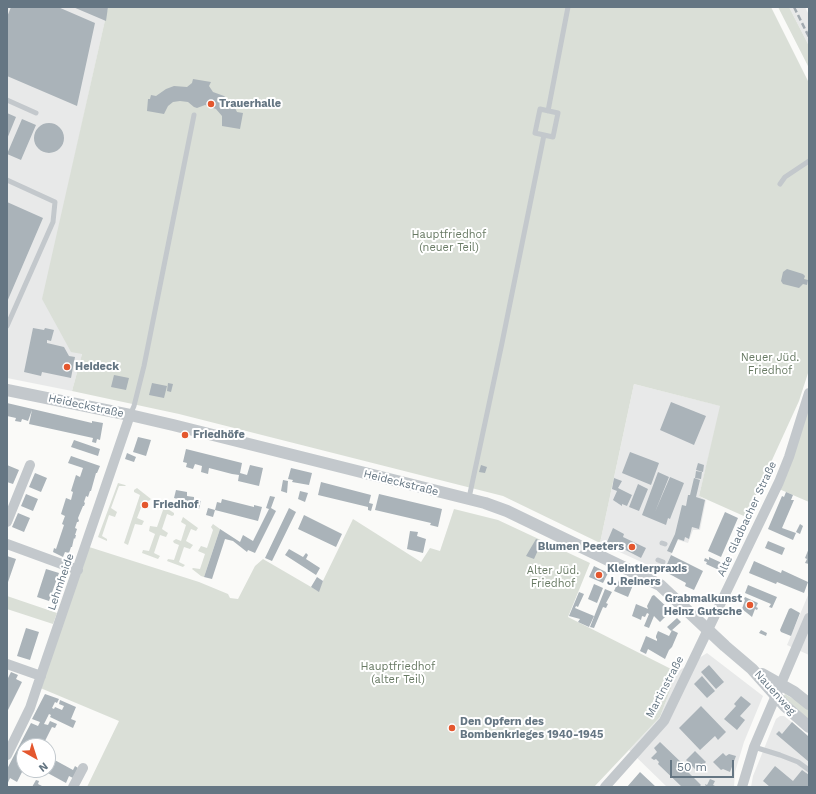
<!DOCTYPE html>
<meta charset="utf-8">
<style>
body{margin:0}
#map{position:relative;width:816px;height:794px;overflow:hidden;background:#fafaf8;font-family:"Work Sans",sans-serif}
canvas{display:block}
.frame{position:absolute;inset:0;border:8px solid #657683;pointer-events:none}
.north{position:absolute;left:16px;top:738px;width:40px;height:40px;box-sizing:border-box;background:#fff;border:1px solid #c1c8cd;border-radius:50%;rotate:141deg;font-size:11px;font-weight:700;line-height:16px;text-align:center;color:#657683}
.north::after{content:'';display:block;margin:auto;width:14px;height:18px;background:#e4572e;clip-path:polygon(50% 0,100% 100%,50% 72%,0 100%)}
.scale{position:absolute;left:670px;top:760px;width:64px;height:18px;box-sizing:border-box;border:2px solid #657683;border-top:0;padding-left:5px;font-size:12px;line-height:14px;white-space:nowrap;color:#657683;-webkit-text-stroke:3px #fff;paint-order:stroke}
</style>
<div id="map">
<canvas width="816" height="794"></canvas>
<div class="frame"></div>
<div class="north">N</div>
<div class="scale">50 m</div>
</div>
<script>
const g = document.querySelector('canvas').getContext('2d');
g.lineJoin = 'round';
function fillPath(path, color) {
  g.fillStyle = color;
  g.fill(path, 'evenodd');
}
function shape(rows) {
  const path = new Path2D();
  for (const r of rows) {
    if (r.length === 3) {
      path.moveTo(r[0] + r[2], r[1]);
      path.arc(r[0], r[1], r[2], 0, 2 * Math.PI);
      continue;
    }
    path.moveTo(r[0], r[1]);
    for (let i = 2; i < r.length; i += 2) path.lineTo(r[i], r[i + 1]);
  }
  return path;
}
function strokePath(path, color, width, dash) {
  g.strokeStyle = color;
  g.lineWidth = width;
  g.lineCap = dash ? 'butt' : 'round';
  g.setLineDash(dash || []);
  g.stroke(path);
}
function write(font, color, halo, rows, align = 'center') {
  g.font = font + ' "Work Sans",sans-serif';
  g.lineWidth = 4;
  g.setLineDash([]);
  g.textBaseline = 'middle';
  g.strokeStyle = halo;
  g.fillStyle = color;
  for (const [text, x, y, turn = 0] of rows) {
    g.save();
    g.translate(x, y);
    g.rotate((+turn || 0) * Math.PI / 180);
    g.textAlign = isNaN(turn) ? turn : align;
    if (halo) g.strokeText(text, 0, 0);
    g.fillText(text, 0, 0);
    g.restore();
  }
}
fillPath(shape([
 [7,7,108,7,68,187,82,354,72,391,7,378],
 [789,7,805,7,809,15,809,46],
 [634,384,721,406,699,496,706,500,700,530,693,530,688,543,678,540,663,572,600,543],
 [809,593,809,655,787,645],
 [707,653,763,696,744,742,735,772,734,787,667,787,629,750,660,717,677,672],
 [780,716,784,716,809,736,809,787,751,787,753,776,776,719]
]), '#e8e9e9');
fillPath(shape([
 [108,7,771,7,809,83,809,370,799,401,746,517,699,496,720,406,634,384,600,543,503,496,179,414,72,391,82,354,71,352,42,299],
 [778,7,789,7,809,46,809,68],
 [809,408,809,502,779,489],
 [118,483,125,485,126,486,119,486,111,508,117,512,115,517,109,515,102,536,107,539,107,541,98,537],
 [137,488,151,499,149,501,144,500,137,518,144,521,142,525,141,525,135,524,128,545,124,543,140,495,134,492,134,490],
 [158,504,160,504,174,513,174,515,172,516,167,514,162,529,168,533,166,537,160,535,154,553,160,556,158,559,142,553,143,550,149,551,155,534,149,531,150,526,157,527,163,510,157,508],
 [454,509,498,520,590,563,568,617,677,672,660,717,594,787,87,787,119,721,38,687,86,546,199,582,228,594,230,598,238,599,255,566,263,559,318,591,353,519,421,562,430,548,440,551],
 [183,517,198,528,196,531,191,529,186,541,193,545,190,549,184,547,179,562,185,565,183,567,167,561,168,559,174,560,179,545,174,543,173,541,176,539,181,541,186,525,181,522],
 [213,524,220,529,204,577,201,576,192,569,193,568,200,569,205,554,198,551,201,546,207,548,213,530,211,527],
 [7,596,57,613,53,624,7,609],
 [785,694,809,708,809,722,783,697]
]), '#dadfd7');
fillPath(shape([
 [11,7,58,7,95,23,77,106,7,76,7,17],
 [73,7,108,7,106,21],
 [193,79,211,82,209,86,213,92,224,96,233,104,237,112,243,113,240,129,222,126,222,116,216,109,205,105,197,108,194,107,188,102,180,101,173,102,168,106,164,114,147,111,148,99,150,99,151,95,156,96,166,89,174,86,187,87,192,83],
 [7,113,16,117,7,139],
 [22,119,36,125,21,160,7,154],
 [49,138,15],
 [7,202,43,218,7,302],
 [787,269,803,274,805,276,804,279,808,280,807,285,803,284,799,288,783,284,781,281,783,272],
 [33,328,44,330,45,328,54,330,51,341,47,340,47,343,64,347,69,356,75,357,71,378,42,372,41,376,24,372],
 [114,375,129,378,126,390,111,387],
 [152,383,167,386,164,398,149,395],
 [168,383,173,384,171,392,167,391],
 [671,402,706,416,694,445,660,430],
 [7,403,92,423,92,421,103,423,100,440,97,439,96,443,92,442,93,438,29,424,32,410,28,421,22,419,21,422,15,421,16,418,7,416],
 [138,437,151,440,146,456,133,452],
 [74,440,100,449,98,456,71,447],
 [186,449,242,463,240,473,247,475,250,465,263,468,259,486,238,481,239,475,232,474,209,468,208,474,201,472,202,466,195,464,193,469,186,467,187,463,183,462],
 [630,452,659,463,651,485,622,473],
 [127,453,136,457,134,462,125,459],
 [71,456,100,466,97,473,96,473,91,491,90,491,88,497,86,496,84,502,85,503,84,506,83,506,78,518,79,521,78,522,77,522,75,528,77,529,75,535,76,535,75,539,74,538,72,547,71,547,69,553,65,552,63,557,53,552,54,548,56,549,64,525,62,524,65,516,61,514,66,498,71,500,73,492,71,491,76,475,80,477,83,468,68,463],
 [698,463,704,465,703,472,696,470],
 [7,465,19,470,13,484,7,482],
 [481,465,487,467,485,473,479,472],
 [291,468,312,473,309,485,292,482,293,480,288,479],
 [696,471,702,472,701,479,695,478],
 [658,472,669,477,655,512,670,477,684,483,670,519,668,518,666,525,642,515],
 [35,473,47,478,41,492,29,487],
 [614,478,622,481,618,488,632,495,627,506,622,504,622,506,613,500,617,491,612,489],
 [694,478,700,480,696,497,705,500,699,529,692,527,689,539,685,537,684,541,678,539,672,553,667,551,675,534,682,505,686,506,688,495,690,495],
 [283,480,288,481,287,493,281,491],
 [321,482,371,495,369,503,373,504,371,511,368,510,368,507,318,495],
 [638,484,648,489,639,511,629,507],
 [176,490,187,492,187,496,194,497,194,499,201,501,199,509,192,508,192,505,185,503,185,501,174,498],
 [300,491,308,493,305,502,298,499],
 [786,492,793,495,791,500,794,500,782,528,796,533,793,540,768,529,782,496,784,497],
 [26,494,38,499,33,511,21,506],
 [379,494,442,509,438,527,430,525,431,523,375,510],
 [270,496,275,497,271,508,276,511,255,553,248,550,247,552,233,541,225,539,212,579,204,577,220,529,240,542,243,535,253,541,269,509,266,508],
 [222,499,254,507,254,505,262,507,258,521,215,510,217,502,221,503],
 [208,508,215,510,213,517,206,515],
 [289,508,296,512,272,561,265,558],
 [725,512,738,518,721,557,708,551],
 [18,513,30,518,24,532,12,527],
 [304,515,342,534,336,547,298,529],
 [800,524,803,526,800,534,796,532],
 [613,528,624,534,623,537,646,548,641,558,618,546,618,547,613,547,607,542],
 [410,531,418,532,417,536,426,539,423,553,407,549],
 [536,539,541,541,538,547,539,548,534,559,526,556],
 [768,541,785,548,782,555,765,548],
 [809,548,809,564,805,563,807,559,805,558],
 [289,549,303,557,306,553,308,555,306,559,320,568,316,575,285,555],
 [671,555,703,571,694,590,685,586,686,583,664,571],
 [7,556,16,559,7,585],
 [709,557,722,563,719,570,706,564,707,562,704,561,705,558,709,560],
 [754,561,781,573,782,570,808,582,804,593,777,582,776,584,749,573],
 [594,566,608,573,603,583,589,577],
 [46,569,59,573,49,601,37,597],
 [317,577,323,581,319,592,311,587],
 [620,578,633,585,628,597,614,591],
 [594,584,603,588,597,603,588,599],
 [748,585,777,597,772,608,769,607,771,604,745,593],
 [605,589,612,592,606,603,608,604,606,608,603,607,594,628,590,627],
 [579,592,584,594,578,607,576,606,575,608,594,616,589,627,578,622,580,619,569,616],
 [654,595,671,611,660,622,654,616,649,628,644,626,649,614,647,613,645,617,642,616,641,620,632,616,636,604,648,609,647,606,652,596],
 [745,597,758,603,756,607,758,608,757,610,755,609,752,617,742,609,745,600,744,599],
 [791,608,800,613,791,636,781,632,780,630,789,609],
 [677,618,681,622,671,631,667,627],
 [26,628,39,632,30,660,17,656],
 [672,630,678,633,672,647,669,650,665,659,648,649,646,654,640,651,646,636,657,641,657,639,656,638,656,636,658,631,669,636],
 [761,630,767,633,766,636,759,633],
 [709,665,724,682,716,689,701,672],
 [11,672,18,675,16,679,22,682,7,712,7,680],
 [702,676,715,691,707,698,694,684],
 [45,694,59,699,57,703,55,702,52,708,54,709,55,707,62,710,64,706,59,704,60,700,76,707,71,719,76,721,73,728,50,717,51,715,49,714,44,724,48,725,50,721,57,724,55,728,52,727,44,743,34,738,38,741,35,746,24,746,24,768,17,782,10,778,7,785,7,769,31,723,38,726,40,722,32,719],
 [741,696,751,704,740,716,745,720,737,730,724,719,736,706,734,704],
 [701,706,726,732,718,740,715,736,700,750,679,728],
 [792,722,809,737,809,762,776,734,779,731,782,734],
 [660,742,685,766,683,767,701,785,699,787,682,787,658,764,659,762,656,759,654,760,651,758,657,752,654,748],
 [695,751,706,762,697,771,686,760],
 [723,753,726,756,729,754,736,756,730,772,723,769,721,770,713,762],
 [51,758,73,770,75,766,78,768,73,778,69,776,66,783,44,771,44,770,48,770,48,763],
 [775,766,793,781,802,770,809,775,809,787,770,787,763,781],
 [640,772,656,787,627,787],
 [710,779,715,781,713,785,717,787,706,787,705,784,707,785],
 [36,780,39,781,38,784,44,787,32,787]
]), '#aab3b9');
strokePath(shape([
 [7,100,36,113],
 [540,109,558,113,553,137,535,133,540,109],
 [548,111,568,7],
 [7,180,55,202,53,222,7,326],
 [780,184,785,177,809,161],
 [130,415,134,406,144,366,194,115],
 [469,498,502,343,544,135],
 [662,543,665,544],
 [658,560,663,562],
 [754,747,780,755,798,762,809,770]
]), '#c3c8cc', 5);
strokePath(shape([
 [7,522,30,465],
 [7,544,78,570],
 [7,664,41,676],
 [7,755,30,708,37,687,130,415],
 [73,787,83,768],
 [605,787,664,721,779,482,789,457,809,393],
 [742,787,754,747,809,618]
]), '#c3c8cc', 10);
strokePath(shape([
 [7,390,130,415,173,425,485,503,507,511,660,585,725,646,752,669,785,706,809,727],
 [762,674,794,692,809,704]
]), '#c3c8cc', 12);
strokePath(shape([
 [794,7,809,37]
]), '#a2aab0', 2.5, [6, 3]);
for (const [x, y, r, color] of [
 [211,104,4,"#e4572e"],
 [67,367,4,"#e4572e"],
 [185,435,4,"#e4572e"],
 [145,505,4,"#e4572e"],
 [632,547,4,"#e4572e"],
 [599,575,4,"#e4572e"],
 [750,605,4,"#e4572e"],
 [452,728,4,"#e4572e"]
]) {
  const dot = new Path2D();
  dot.arc(x, y, r, 0, 2 * Math.PI);
  g.fillStyle = color;
  g.fill(dot);
  strokePath(dot, '#fff', 1.5);
}
write('bold 11px', '#657683', '#fff', [
 ["Trauerhalle",219,104],
 ["Heideck",75,367],
 ["Friedhöfe",193,435],
 ["Friedhof",153,505],
 ["Blumen Peeters",624,547,"right"],
 ["Kleintierpraxis",607,569],
 ["J. Reiners",607,582],
 ["Grabmalkunst",742,599,"right"],
 ["Heinz Gutsche",742,612,"right"],
 ["Den Opfern des",460,722],
 ["Bombenkrieges 1940-1945",460,735]
], 'left');
write('11px', '#687a64', '#fff', [
 ["Hauptfriedhof",449,235],
 ["(neuer Teil)",449,248],
 ["Neuer Jüd.",770,358],
 ["Friedhof",770,371],
 ["Alter Jüd.",553,571],
 ["Friedhof",553,584],
 ["Hauptfriedhof",398,667],
 ["(alter Teil)",398,680]
]);
write('11px', '#657683', '#fff', [
 ["Heideckstraße",86,406,12],
 ["Heideckstraße",401,483,14],
 ["Alte Gladbacher Straße",747,519,-65],
 ["Lehmheide",61,582,-71],
 ["Martinstraße",665,687,-62],
 ["Nauenweg",775,693,48]
]);
</script>
